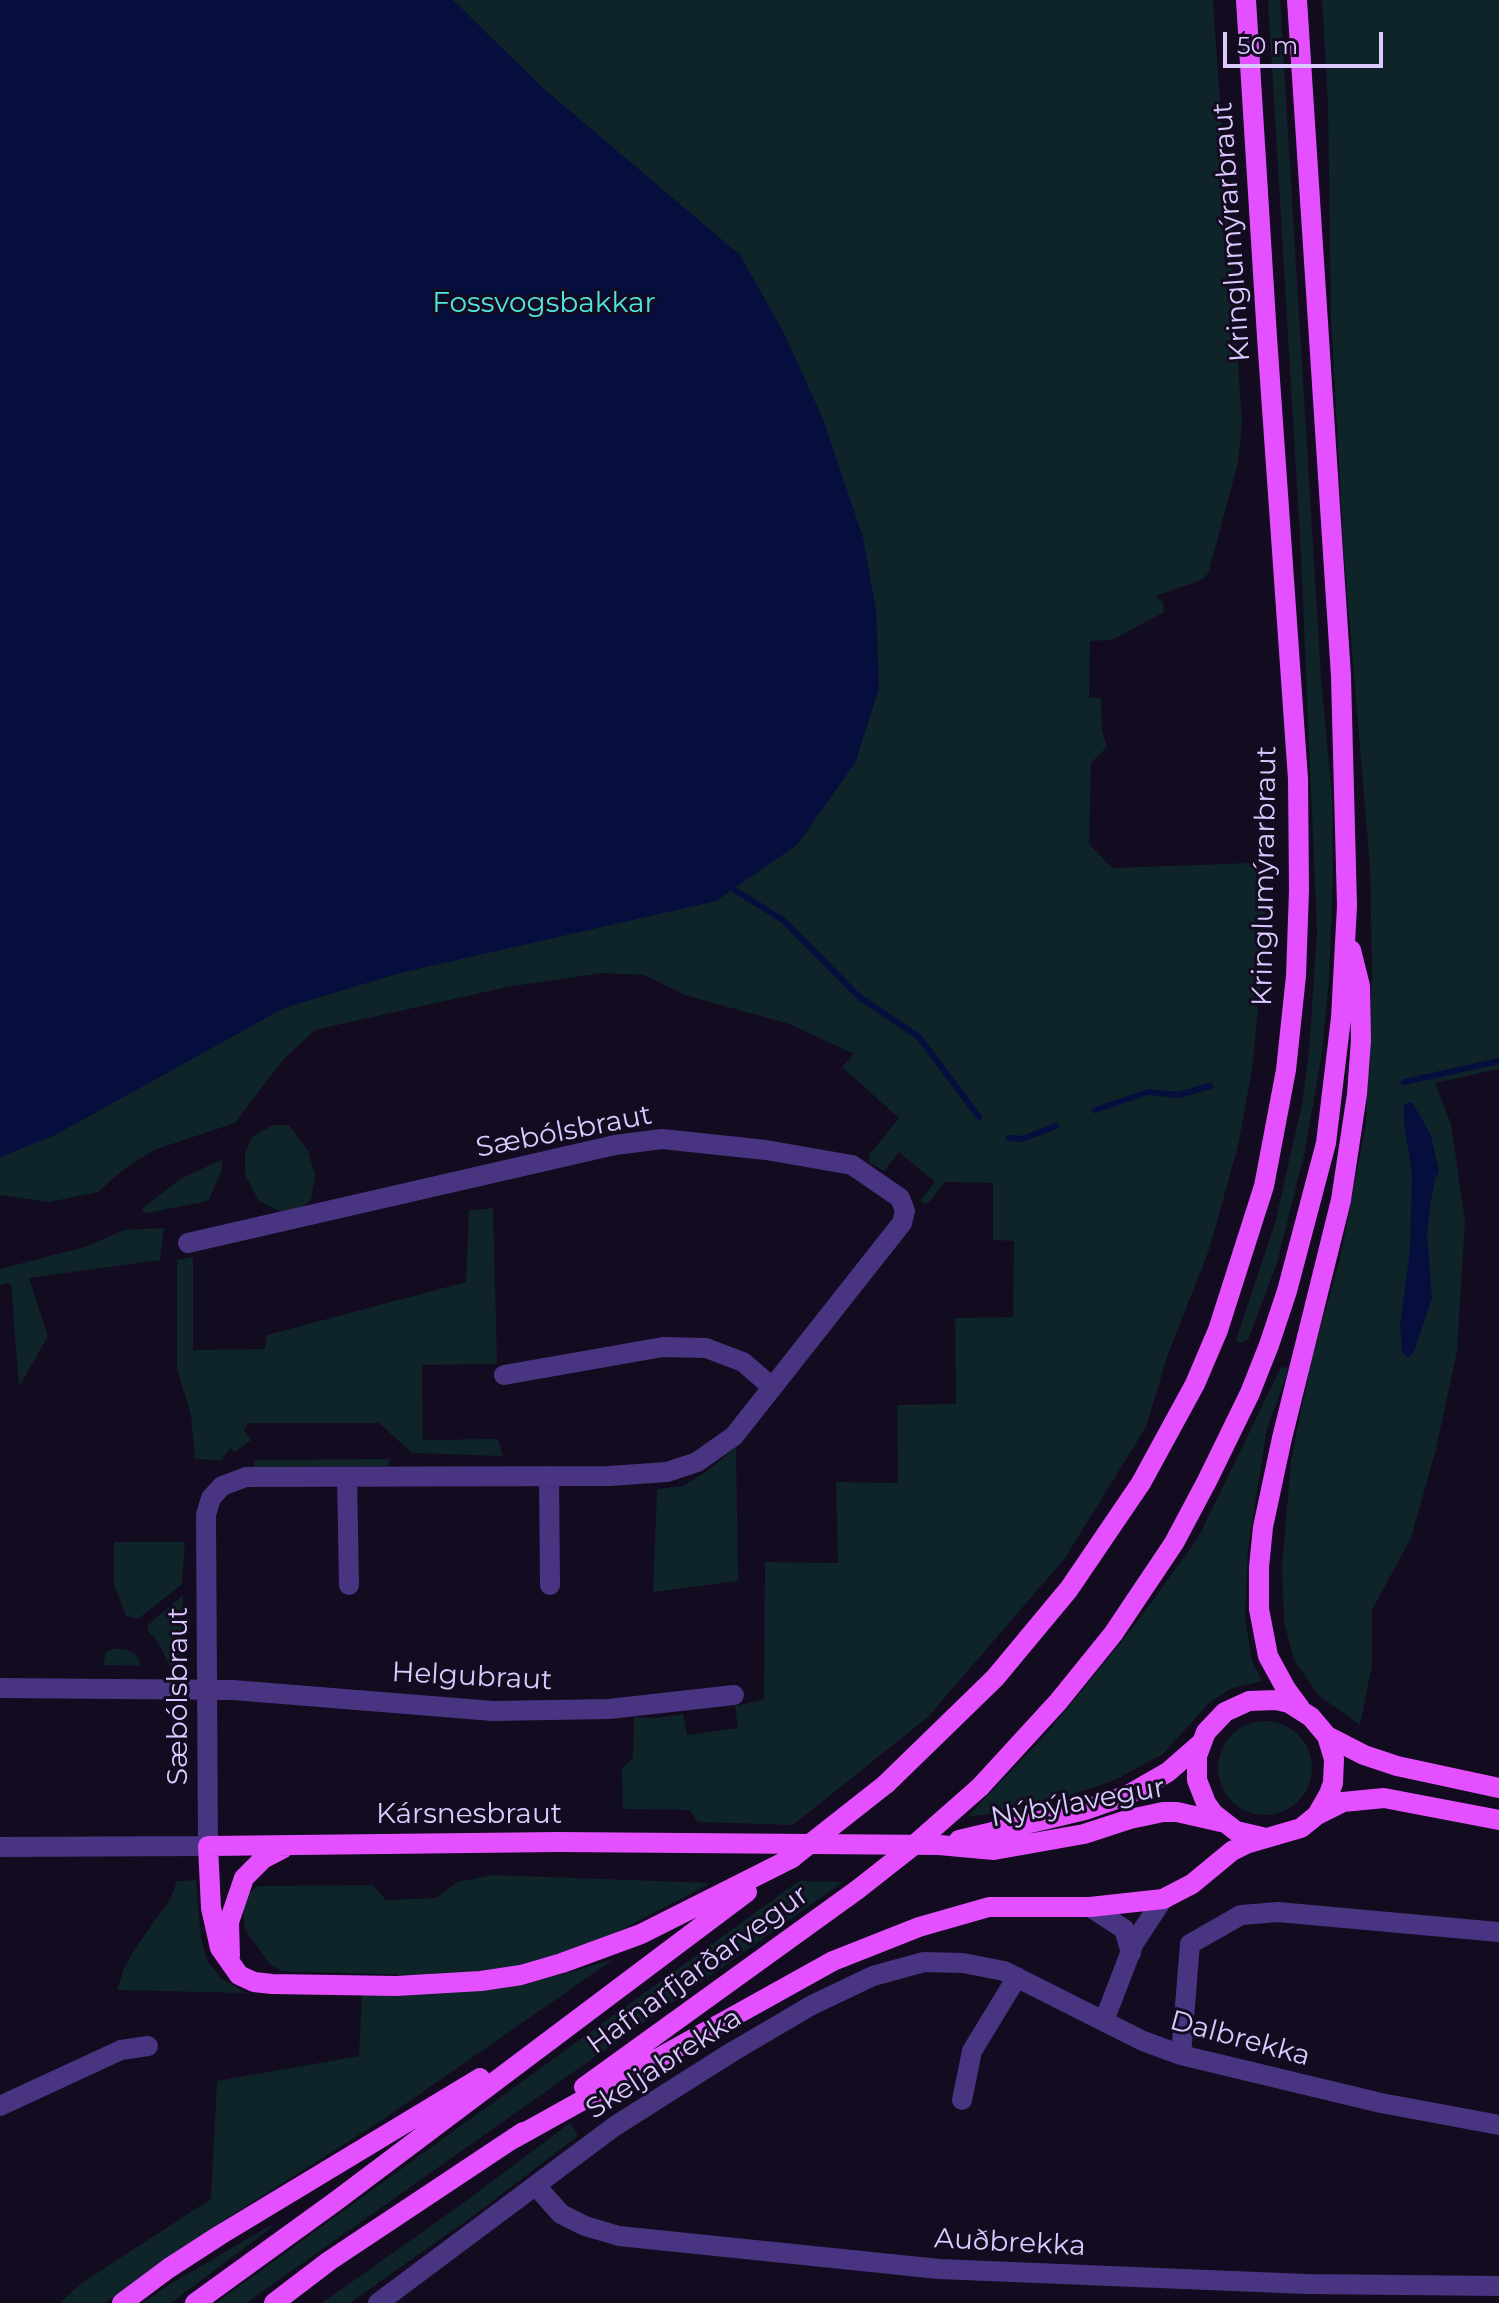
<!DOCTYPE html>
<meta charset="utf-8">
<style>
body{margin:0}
#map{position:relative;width:1499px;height:2303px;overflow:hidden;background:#130b1f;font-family:Montserrat,sans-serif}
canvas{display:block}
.scale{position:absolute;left:1223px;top:32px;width:160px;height:36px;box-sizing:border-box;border:4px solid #dbc9ff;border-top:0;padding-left:10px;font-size:24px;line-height:28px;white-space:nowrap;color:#dbc9ff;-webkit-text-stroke:6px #130b1f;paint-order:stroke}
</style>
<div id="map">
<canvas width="1499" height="2303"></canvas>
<div class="scale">50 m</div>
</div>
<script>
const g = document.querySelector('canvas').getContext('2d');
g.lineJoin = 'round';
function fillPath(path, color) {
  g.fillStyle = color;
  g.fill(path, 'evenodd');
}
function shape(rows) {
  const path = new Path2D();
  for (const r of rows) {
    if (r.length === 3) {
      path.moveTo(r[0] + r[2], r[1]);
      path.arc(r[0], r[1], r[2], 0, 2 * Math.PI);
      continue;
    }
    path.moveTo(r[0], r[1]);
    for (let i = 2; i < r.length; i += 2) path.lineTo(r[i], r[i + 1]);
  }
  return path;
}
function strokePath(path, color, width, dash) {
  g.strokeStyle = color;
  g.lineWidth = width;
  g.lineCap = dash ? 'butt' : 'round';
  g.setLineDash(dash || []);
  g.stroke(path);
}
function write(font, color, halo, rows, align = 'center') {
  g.font = font + ' Montserrat,sans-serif';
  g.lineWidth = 6;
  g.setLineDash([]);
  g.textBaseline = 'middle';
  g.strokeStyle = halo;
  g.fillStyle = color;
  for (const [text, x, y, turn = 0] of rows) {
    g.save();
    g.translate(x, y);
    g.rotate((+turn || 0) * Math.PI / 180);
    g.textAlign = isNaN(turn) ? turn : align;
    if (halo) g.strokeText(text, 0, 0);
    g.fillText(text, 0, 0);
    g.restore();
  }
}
fillPath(shape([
 [0,0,1213,0,1242,422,1238,463,1208,574,1199,581,1155,596,1163,602,1164,612,1112,640,1090,641,1089,698,1101,698,1102,730,1107,747,1091,763,1089,844,1112,868,1252,863,1263,879,1266,931,1252,1069,1238,1146,1209,1250,1168,1354,1146,1427,1065,1558,928,1717,793,1825,698,1822,689,1810,623,1809,622,1768,633,1758,634,1717,657,1718,683,1714,687,1735,738,1728,735,1706,764,1700,765,1562,838,1563,836,1482,898,1483,897,1405,956,1404,955,1318,1013,1317,1014,1241,993,1240,993,1183,945,1182,929,1202,924,1203,920,1201,935,1182,899,1152,884,1171,870,1163,869,1155,899,1118,842,1067,854,1054,789,1024,685,995,644,975,602,973,507,987,315,1030,282,1061,235,1123,154,1150,124,1169,98,1192,49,1202,0,1195],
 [1268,0,1280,0,1321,677,1332,797,1333,870,1329,980,1322,1052,1305,1151,1277,1263,1248,1340,1239,1343,1236,1340,1275,1223,1302,1104,1309,1051,1317,932,1301,555],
 [1322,0,1499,0,1499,1069,1435,1083,1451,1124,1465,1221,1457,1351,1436,1449,1411,1538,1372,1610,1372,1665,1360,1725,1318,1695,1294,1660,1284,1622,1282,1567,1291,1460,1313,1353,1339,1263,1366,1124,1372,972,1370,866,1344,556,1331,317,1328,103],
 [273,1125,289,1125,308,1151,315,1175,311,1199,299,1210,279,1211,259,1201,245,1175,245,1153,252,1137],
 [223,1159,221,1173,208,1201,147,1213,143,1212,143,1208,180,1179],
 [493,1208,497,1364,422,1365,423,1440,498,1439,503,1456,412,1453,379,1423,248,1423,244,1430,251,1440,235,1452,230,1448,221,1460,195,1459,191,1415,177,1369,177,1260,193,1257,193,1350,265,1349,267,1335,466,1282,469,1211],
 [164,1228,160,1260,29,1278,48,1336,19,1387,11,1283,0,1285,0,1269,88,1246,123,1230],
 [1281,1367,1289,1368,1267,1429,1248,1549,1245,1616,1252,1662,1262,1681,1232,1688,1209,1703,1163,1754,1115,1780,1032,1808,967,1817,1048,1732,1131,1630,1198,1538],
 [736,1447,738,1581,653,1592,657,1489,683,1486,706,1472],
 [389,1459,389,1466,254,1467,254,1460],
 [114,1542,185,1542,182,1584,138,1619,126,1616,114,1585],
 [183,1595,183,1653,178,1664,170,1666,158,1642,147,1630,148,1625],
 [112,1649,125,1649,135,1654,141,1666,103,1665,106,1652],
 [1265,1768,47],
 [493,1875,711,1883,596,1943,537,1963,445,1976,281,1971,270,1964,245,1930,243,1911,246,1895,258,1886,372,1885,386,1900,436,1898,457,1882],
 [196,1880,201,1939,208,1962,221,1978,246,1993,117,1990,124,1968,136,1947,171,1898,177,1881],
 [799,1881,843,1882,246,2303,216,2303],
 [614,1959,381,2121,213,2227,105,2303,60,2303,80,2284,211,2199,217,2081,359,2056,362,1995,489,1990,567,1973],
 [570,2123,578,2136,469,2219,350,2303,322,2303,459,2206],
 [271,2225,272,2227,171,2303,143,2303,167,2286]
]), '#0e2429');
fillPath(shape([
 [0,0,453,0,543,88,740,255,783,331,823,419,863,537,876,610,879,689,855,763,797,845,716,901,400,973,284,1008,55,1135,0,1157],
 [1412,1102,1431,1135,1439,1172,1435,1178,1430,1206,1427,1235,1432,1298,1413,1354,1407,1358,1402,1351,1400,1325,1410,1250,1412,1173,1404,1125,1404,1104]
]), '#060e3d');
strokePath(shape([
 [733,889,783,920,858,996,919,1037,979,1117],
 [1404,1082,1499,1061],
 [1095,1110,1148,1092,1179,1095,1210,1086],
 [1009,1138,1022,1139,1056,1126]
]), '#060e3d', 6);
strokePath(shape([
 [504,1375,663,1347,706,1348,743,1362,772,1387],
 [549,1476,550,1585],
 [347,1477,349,1585],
 [0,1688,233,1690,493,1711,609,1709,734,1695],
 [0,1847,208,1846,206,1515,211,1498,222,1486,246,1477,609,1476,667,1472,697,1462,734,1436,902,1223,905,1211,900,1198,852,1165,766,1150,662,1139,615,1145,188,1243],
 [1090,1907,1124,1929,1131,1953],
 [1104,2021,1134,1943,1163,1899],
 [1181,2055,1190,1944,1241,1915,1278,1912,1499,1932],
 [962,2100,972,2051,1017,1977],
 [0,2106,121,2050,148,2046],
 [536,2186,561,2214,585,2226,619,2236,939,2269,1306,2284,1499,2286],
 [378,2303,615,2126,732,2052,812,2005,873,1976,924,1962,963,1963,1004,1971,1143,2041,1181,2055,1381,2103,1499,2125]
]), '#483481', 20);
strokePath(shape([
 [1300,1708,1286,1689,1268,1656,1259,1609,1259,1567,1263,1527,1282,1438,1341,1200,1357,1094,1361,1040,1360,986,1351,950],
 [1327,1736,1364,1755,1397,1766,1499,1788],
 [886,1784,995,1678,1069,1589,1141,1483,1195,1384,1218,1330,1264,1186,1286,1070,1296,976,1299,890,1298,779,1267,337,1246,0],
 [980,1787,1058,1702,1113,1634,1174,1543,1207,1481,1250,1393,1269,1345,1287,1291,1326,1143,1341,1018,1347,906,1341,676,1297,0],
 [1317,1815,1343,1802,1384,1798,1499,1820],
 [959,1840,1085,1810,1128,1795,1168,1772,1200,1744],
 [792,1858,641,1934,562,1963,521,1975,481,1981,396,1986,272,1984,254,1982,239,1975,220,1948,211,1908,208,1846,558,1842,939,1845,994,1850,1084,1834,1130,1819,1163,1812,1177,1812,1221,1822],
 [230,1956,229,1922,244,1878,263,1859,284,1848],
 [584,2087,857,1890],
 [513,2139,833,1961,919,1927,989,1907,1090,1907,1163,1899,1192,1884,1232,1851,1246,1844,1301,1828,1317,1815,1329,1794,1333,1783,1334,1759,1327,1736,1311,1717,1289,1703,1276,1700,1249,1701,1225,1712,1206,1732,1197,1756,1197,1780,1206,1803,1213,1813,1236,1831,1262,1837],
 [122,2303,169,2268,220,2235,480,2078],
 [195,2303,336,2201,747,1892],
 [274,2303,329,2261,523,2132]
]), '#e450ff', 20);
strokePath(shape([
 [792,1858,886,1784],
 [857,1890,913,1846,980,1787]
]), '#e450ff', 20);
write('28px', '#dbc9ff', '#130b1f', [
 ["Kringlumýrarbraut",1232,232,-94],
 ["Kringlumýrarbraut",1265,876,-89],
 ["Sæbólsbraut",564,1132,-11],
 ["Helgubraut",472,1677,3],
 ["Sæbólsbraut",179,1696,-90],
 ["Nýbýlavegur",1078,1803,-10],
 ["Kársnesbraut",469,1815],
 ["Hafnarfjarðarvegur",698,1970,-36],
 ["Dalbrekka",1240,2039,15],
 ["Skeljabrekka",664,2064,-33],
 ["Auðbrekka",1010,2243,3]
]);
write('28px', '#50e4e0', '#130b1f', [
 ["Fossvogsbakkar",544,304]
]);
</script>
